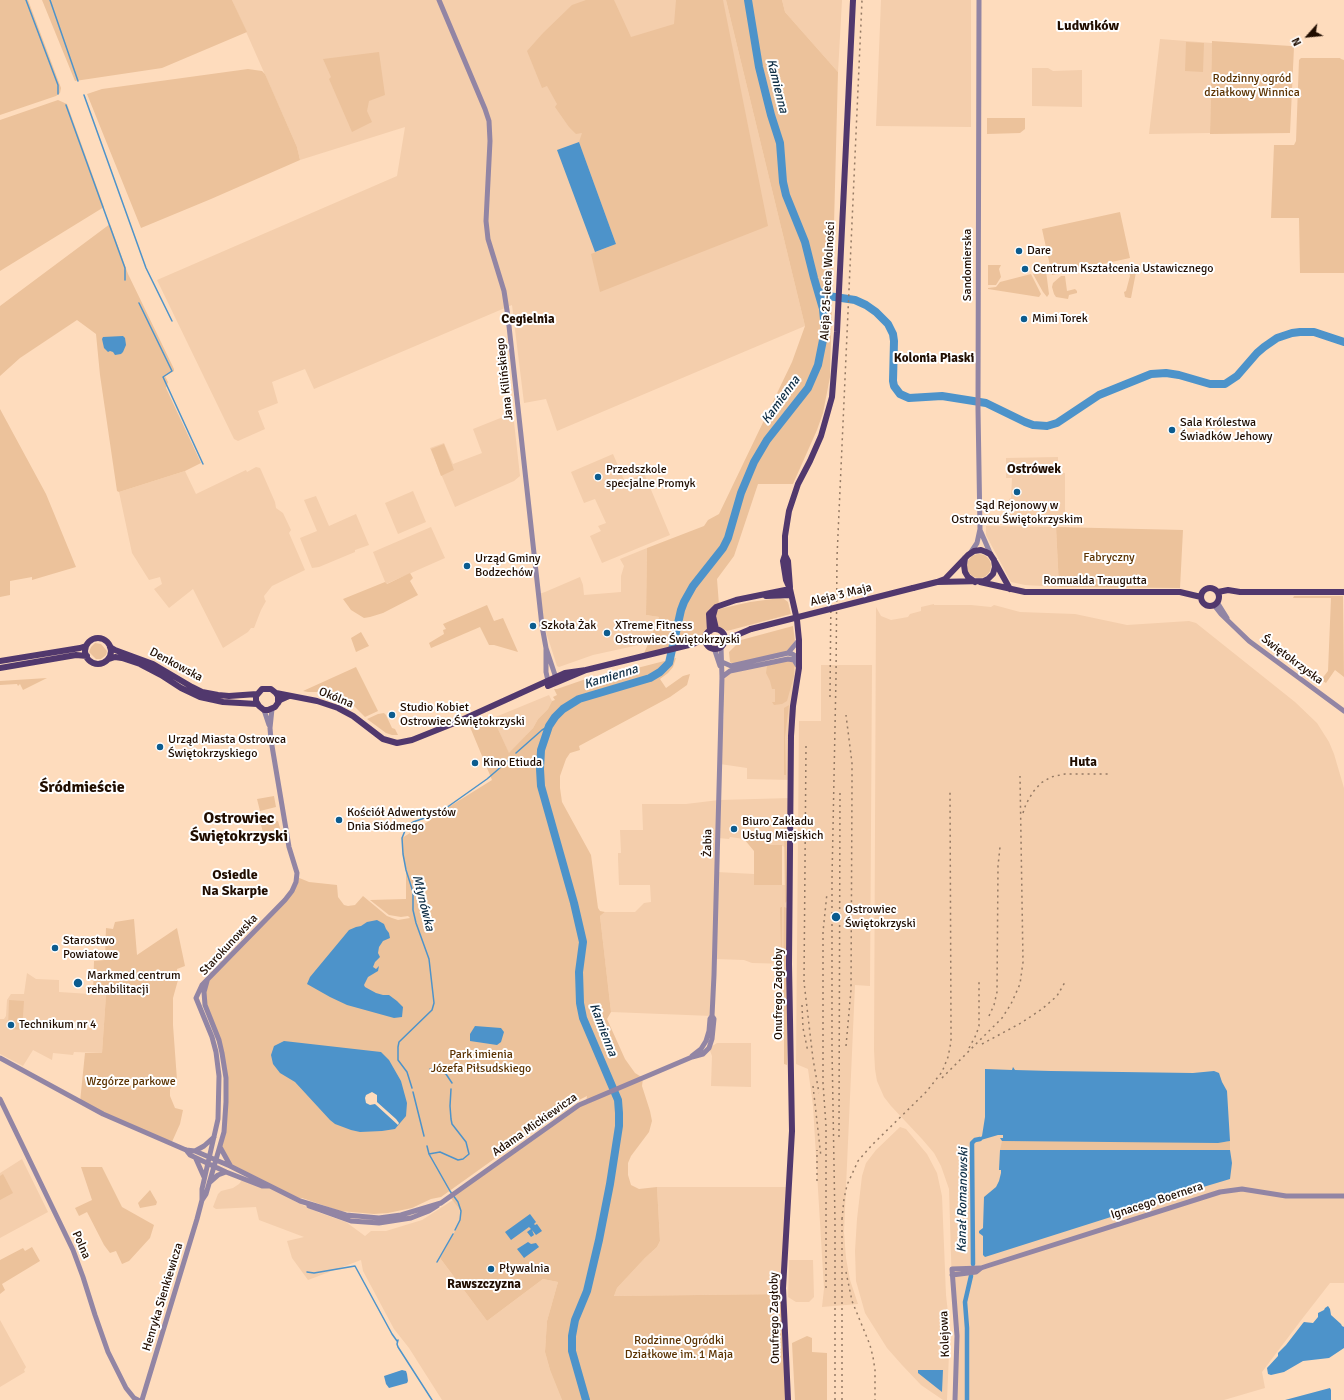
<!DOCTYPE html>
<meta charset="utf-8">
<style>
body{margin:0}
#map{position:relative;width:1344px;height:1400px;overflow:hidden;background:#fedcbd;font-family:Signika,sans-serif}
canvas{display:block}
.north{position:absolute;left:1288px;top:16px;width:40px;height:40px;-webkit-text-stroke:3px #fff;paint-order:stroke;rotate:243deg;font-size:11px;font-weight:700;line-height:16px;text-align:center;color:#200d00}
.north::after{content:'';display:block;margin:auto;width:14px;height:18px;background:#200d00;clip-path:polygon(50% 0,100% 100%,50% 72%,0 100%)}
</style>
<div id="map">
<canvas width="1344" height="1400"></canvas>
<div class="north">N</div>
</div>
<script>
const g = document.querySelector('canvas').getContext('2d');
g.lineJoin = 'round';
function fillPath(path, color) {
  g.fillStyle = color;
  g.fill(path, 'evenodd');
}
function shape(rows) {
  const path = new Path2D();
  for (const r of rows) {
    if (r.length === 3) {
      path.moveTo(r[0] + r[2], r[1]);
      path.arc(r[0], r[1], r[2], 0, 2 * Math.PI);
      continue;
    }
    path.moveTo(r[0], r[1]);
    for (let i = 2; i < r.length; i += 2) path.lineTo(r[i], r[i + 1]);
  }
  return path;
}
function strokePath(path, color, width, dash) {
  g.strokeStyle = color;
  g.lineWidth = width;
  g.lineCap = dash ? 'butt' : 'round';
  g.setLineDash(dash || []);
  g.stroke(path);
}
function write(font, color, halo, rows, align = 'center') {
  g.font = font + ' Signika,sans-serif';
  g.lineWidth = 4;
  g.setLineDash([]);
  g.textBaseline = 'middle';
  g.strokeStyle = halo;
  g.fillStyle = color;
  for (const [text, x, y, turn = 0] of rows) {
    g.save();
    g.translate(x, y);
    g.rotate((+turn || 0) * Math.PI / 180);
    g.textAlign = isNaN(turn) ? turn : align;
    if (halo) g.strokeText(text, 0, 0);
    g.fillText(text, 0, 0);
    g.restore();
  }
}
fillPath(shape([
 [232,0,726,0,805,326,557,431,546,399,524,403,512,305,314,389,305,369,272,382,278,403,258,411,265,429,238,441,234,439,157,280,397,176,405,127,300,160,297,147],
 [782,0,842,0,838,72,785,12],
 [881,0,971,0,971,127,876,126],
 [1160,39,1212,43,1210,133,1149,134],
 [1032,68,1048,68,1053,71,1082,70,1082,107,1032,106],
 [513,413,520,476,514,481,455,507,430,448,444,443,453,464,482,453,473,429],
 [613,454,625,482,644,473,670,535,602,563,590,536,601,531,598,526,606,523,595,499,584,503,571,472],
 [1058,457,1058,473,1065,473,1065,518,1009,516,1009,499,1011,498,1012,478,1006,478,1006,458],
 [256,467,260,468,261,470,275,502,276,508,283,513,291,530,289,533,305,570,272,586,264,596,265,600,266,601,261,610,254,628,251,628,248,632,223,648,193,589,169,608,154,589,162,584,160,577,149,580,132,553,119,492,185,471,196,494,246,470,247,472],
 [413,491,426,522,398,534,385,503],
 [316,496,329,526,356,514,369,545,355,550,355,552,319,567,312,568,300,538,317,531,304,500],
 [986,526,1056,527,1059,587,1025,585,1011,582,986,535],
 [431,527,445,558,386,584,373,552],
 [647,548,646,615,659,617,648,643,593,655,559,667,557,666,545,629,539,594,545,592,580,577,583,585,584,595,621,592,621,576,624,566,620,559],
 [934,604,934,605,971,605,991,607,994,605,1020,612,1075,614,1127,625,1189,621,1196,623,1295,702,1317,723,1329,742,1334,754,1344,788,1344,1283,1330,1283,1302,1319,1262,1372,1265,1388,1224,1400,955,1400,957,1336,952,1288,949,1189,941,1166,934,1153,922,1139,891,1106,884,1097,877,1081,875,1069,874,1050,876,607,881,616,891,620,908,617,910,614,921,611,921,607],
 [796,663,798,676,791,780,747,779,747,768,720,764,724,715,722,680,727,673,764,665],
 [821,665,872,665,870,986,855,985,844,1232,846,1258,850,1280,858,1304,822,1307,824,1289,813,1106,808,1069,796,1064,799,721,821,721],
 [549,695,552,701,548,709,538,719,533,728,509,754,493,718],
 [791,798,791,851,781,845,769,845,769,836,752,836,751,839,744,839,730,837,729,839,718,838,717,872,754,874,754,885,791,885,789,964,752,963,744,960,715,959,712,1016,611,1012,600,916,605,912,635,912,644,903,651,902,650,885,619,885,618,858,618,853,621,853,620,830,643,830,642,804,686,804,719,800],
 [27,973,36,979,59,980,59,992,106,995,102,1053,74,1052,73,1055,53,1053,52,1060,33,1050,23,1066,0,1054,0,1019,4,1019,6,1016,7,1000,11,994,24,994],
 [717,1043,751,1043,751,1087,711,1086,712,1056,709,1048],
 [900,1127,906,1129,927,1154,937,1173,942,1196,946,1295,950,1331,947,1400,943,1400,921,1385,902,1365,887,1348,865,1313,856,1281,855,1251,857,1219,862,1176,866,1163,876,1150],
 [22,1159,48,1212,0,1238,0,1173],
 [243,1179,270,1186,296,1202,320,1213,346,1222,365,1236,371,1231,386,1231,422,1220,453,1200,461,1211,460,1220,440,1258,487,1321,543,1279,558,1282,547,1321,545,1352,550,1370,562,1400,442,1400,409,1348,394,1329,363,1271,361,1260,308,1280,292,1258,287,1241,304,1237,259,1220,256,1207,216,1209,213,1207,218,1194,221,1191,233,1188,239,1184],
 [657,1187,789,1187,784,1294,614,1296,617,1288,645,1258,657,1247,660,1241],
 [789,1260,813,1260,814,1297,809,1302,796,1302,788,1297],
 [0,1320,26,1367,24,1370,25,1372,0,1387]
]), '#f4ceac');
fillPath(shape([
 [0,0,28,0,61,88,60,93,56,96,0,115],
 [42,0,232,0,247,32,162,68,75,81],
 [586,0,614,0,631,37,674,24,676,0,723,0,768,226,600,292,591,254,616,244,579,142,582,133,576,134,569,127,555,107,557,104,547,86,542,88,527,51,543,33,572,5],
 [726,0,782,0,785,12,838,72,830,377,823,413,817,430,793,484,758,484,734,556,717,579,719,605,705,638,643,656,659,617,646,615,647,548,704,526,708,520,719,514,792,362,805,326],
 [1212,41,1291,46,1294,47,1290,133,1210,134],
 [1186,42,1204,43,1203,72,1185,71],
 [379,52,385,95,369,101,367,111,372,122,352,132,329,79,331,77,323,59],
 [1301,58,1340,58,1341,59,1344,60,1344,273,1300,273,1299,218,1271,218,1274,145,1294,145,1296,141,1299,60],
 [248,69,262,71,265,74,297,147,300,160,211,199,141,228,87,94,102,89],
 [58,100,67,104,104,207,0,271,0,120],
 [987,118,1025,118,1025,129,1020,133,987,134],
 [1120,212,1130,258,1052,275,1042,229],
 [110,224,128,274,174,369,174,371,165,376,168,382,166,388,201,463,185,471,119,492,117,491,100,375,96,334,77,320,20,358,0,376,0,306],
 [988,265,1001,265,999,269,1001,277,996,285,988,285],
 [1127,265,1137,267,1131,298,1129,298,1125,297,1124,292,1126,291,1130,276],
 [1046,271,1049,294,1047,297,1043,292,1033,274],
 [1031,274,1041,294,1039,297,988,289,988,288,996,287,1000,282],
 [1061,276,1065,276,1067,291,1075,289,1077,291,1077,293,1069,295,1068,299,1056,297,1054,294,1052,287,1053,283],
 [0,409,46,494,76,567,32,580,32,577,10,581,10,595,0,597],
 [444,444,454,470,441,476,431,449],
 [1056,527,1183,530,1180,588,1059,587],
 [979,566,12],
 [410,573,413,578,410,581,418,595,383,613,370,617,364,618,351,610,343,599,385,582,387,584],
 [1294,596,1343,596,1344,677,1335,670,1326,683,1321,680,1328,671,1331,598,1293,598],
 [780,598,784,599,788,602,791,614,727,631,718,626,715,619,716,613,719,609,750,602],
 [487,605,494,621,503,618,518,652,494,645,489,645,480,627,431,648,429,643,444,634,443,630,446,629,443,624],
 [793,626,795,641,786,652,733,664,730,662,729,652,741,640],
 [361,632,369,646,356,652,351,638],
 [95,643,101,644,107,651,106,655,101,659,96,659,89,652,91,647],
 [676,658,673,667,668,673,660,679,666,688,683,676,690,674,687,685,670,697,579,746,580,750,570,753,566,759,560,776,560,788,562,802,591,855,598,908,600,911,605,912,600,916,611,1012,607,1019,625,1059,635,1073,643,1078,642,1086,650,1111,652,1121,649,1132,631,1156,628,1163,628,1175,631,1185,639,1189,657,1187,660,1241,657,1247,645,1258,617,1288,614,1296,784,1294,788,1400,562,1400,550,1370,545,1352,547,1321,558,1282,543,1279,487,1321,440,1258,458,1225,461,1216,461,1211,450,1197,583,1103,587,1104,627,1085,586,1102,587,1096,571,1104,441,1197,431,1199,412,1208,388,1213,374,1214,340,1211,302,1198,296,1199,230,1166,220,1147,224,1132,224,1064,205,1005,207,981,285,900,297,877,309,882,337,885,338,897,344,905,348,906,355,905,363,896,387,916,392,918,398,920,410,918,408,916,401,917,389,915,370,900,406,899,406,870,403,854,402,838,429,821,439,813,492,780,470,727,493,718,509,753,533,728,538,719,548,709,552,701,555,700,553,697,557,695,554,689,557,689,583,680,610,675],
 [791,659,799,668,794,667,794,676,787,701,782,704,774,705,772,702,775,702,775,689,772,689,770,681,766,673,767,666,764,665],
 [356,667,378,711,365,717,344,696,330,692,308,692,303,691],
 [47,678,23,690,20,684,18,686,17,684,0,685,0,681],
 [789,705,785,737,786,775,784,775,784,708],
 [384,713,386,715,392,728,395,729,398,735,392,735,386,733,367,719,378,714],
 [274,796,276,807,260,811,257,799],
 [784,820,787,822,787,901,785,903],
 [278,821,280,828,278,831,264,836,261,825],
 [752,835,769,836,769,845,782,845,782,885,754,885,754,851,744,839,751,839],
 [781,907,782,907,781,1031,781,963,778,963,778,951,781,951,780,908],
 [784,907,787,908,787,1065,784,1064,784,1038,783,1038],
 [134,919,137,955,177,928,185,966,177,969,178,980,173,998,173,1025,177,1080,170,1089,170,1096,175,1108,183,1110,180,1124,171,1144,80,1102,85,1053,102,1053,106,995,93,994,94,961,105,960,106,928,113,929,115,922],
 [9,1000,24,1001,22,1030,8,1029],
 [1230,1139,1230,1150,1000,1150,1002,1141,1227,1142],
 [81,1167,102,1167,122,1207,154,1225,150,1238,129,1261,122,1264,116,1251,110,1253,104,1245,87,1212,79,1216,75,1208,92,1200],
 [3,1174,13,1193,0,1200,0,1176],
 [150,1190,157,1202,156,1205,140,1208,138,1203],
 [32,1247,40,1261,2,1284,5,1290,0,1294,0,1260,23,1248,25,1251],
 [807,1336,812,1338,812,1352,827,1353,827,1400,795,1400,792,1343]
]), '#ecc29b');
fillPath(shape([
 [579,142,616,244,595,252,557,150],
 [123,336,125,338,126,345,123,352,121,354,115,355,113,352,110,351,108,352,104,348,102,339,103,337],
 [377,920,384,924,386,929,389,933,390,938,383,941,379,947,378,953,380,957,375,962,373,967,376,969,379,966,378,971,368,977,364,985,365,987,376,993,383,995,389,995,397,1001,403,1007,402,1017,394,1018,347,1005,330,997,307,984,310,977,349,930,356,927,361,926,367,922],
 [475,1026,501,1028,504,1032,501,1042,497,1045,470,1041,470,1034],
 [284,1041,381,1052,389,1060,401,1081,407,1103,406,1116,395,1129,382,1131,360,1132,351,1130,335,1124,330,1120,295,1082,280,1073,273,1064,271,1055,274,1046],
 [1013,1067,1015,1070,1051,1071,1193,1073,1214,1071,1219,1073,1222,1082,1227,1091,1230,1141,1218,1143,1002,1141,1000,1138,1003,1138,1003,1135,998,1135,981,1140,980,1138,982,1136,985,1117,985,1069,1012,1070],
 [1000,1150,1230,1150,1232,1163,1230,1179,1153,1202,1136,1209,985,1257,983,1255,983,1236,979,1233,979,1231,983,1228,984,1197,996,1187,999,1181,1001,1173,1001,1170,999,1170],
 [530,1214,536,1222,534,1224,535,1225,537,1224,542,1231,536,1235,532,1230,534,1235,531,1237,527,1232,531,1229,529,1227,511,1240,505,1232],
 [528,1242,531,1244,536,1243,539,1247,524,1258,517,1249],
 [1328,1306,1330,1309,1331,1315,1341,1324,1342,1326,1344,1327,1344,1348,1329,1358,1303,1361,1284,1372,1271,1375,1268,1374,1267,1368,1278,1356,1278,1353,1286,1345,1303,1323,1304,1322,1313,1323,1318,1317,1318,1313,1324,1310,1325,1308],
 [402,1370,406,1371,407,1374,408,1381,407,1383,389,1388,386,1384,384,1376],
 [918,1370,943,1370,942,1392,918,1373],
 [1330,1388,1331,1390,1331,1400,1285,1400]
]), '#4d93ca');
fillPath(shape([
 [372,1092,377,1095,377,1102,396,1119,399,1123,398,1125,375,1104,370,1105,366,1103,365,1098,366,1095]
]), '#fedcbd');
strokePath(shape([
 [26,0,58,85,58,94],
 [50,0,78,81],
 [84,95,146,268,172,321],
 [66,105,125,268,125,280],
 [139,303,172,371,163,377,203,464],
 [516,753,542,730,549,726],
 [430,1069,439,1070,446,1074,452,1083],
 [412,1088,407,1072,398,1060,398,1047,399,1042,432,1010,434,1003,429,959,416,923,413,910,413,892,406,870,403,854,402,838,407,826,413,822,439,813,487,779,509,760],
 [413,1092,424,1136],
 [427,1146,429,1154,450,1191,458,1202,461,1211,460,1220,455,1230],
 [429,1154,440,1152,458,1160,463,1159,469,1154,466,1142,452,1124,451,1119,450,1106,451,1089],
 [437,1262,453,1234],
 [307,1272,314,1273,355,1266,392,1334,397,1341],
 [398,1340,397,1344,398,1347,432,1400]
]), '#4d93ca', 1.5);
strokePath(shape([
 [973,1264,972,1143,975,1140,980,1139],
 [967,1400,967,1328,965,1302,971,1276]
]), '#4d93ca', 4.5);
strokePath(shape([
 [818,291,828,296,855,300,866,305,876,312,888,324,893,334,894,341,893,381,894,386,900,394,909,398,942,396,986,403,1025,422,1033,425,1047,426,1057,423,1099,395,1151,374,1166,373,1179,375,1210,384,1225,384,1237,376,1257,353,1264,347,1277,338,1292,333,1300,332,1314,332,1344,342],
 [586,1400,572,1351,572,1336,575,1320,587,1291,599,1240,610,1184,619,1126,619,1113,618,1100,583,1018,580,1003,579,972,583,942,574,903,541,786,540,769,541,750,549,726,555,717,563,709,579,699,650,678,660,672,669,663,681,610,684,602,693,586,723,548,728,538,741,493,754,462,767,440,808,388,818,365,825,330,823,309,814,278,805,242,786,195,783,182,780,143,771,115,759,67,748,0]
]), '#4d93ca', 8);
strokePath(shape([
 [439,0,485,109,489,121,490,141,486,221,488,239,504,291,508,317,542,626,546,648,546,672,548,681,554,683,556,678,546,648],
 [980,530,991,555],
 [971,552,977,543,980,529,978,409,979,0],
 [1217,602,1227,618],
 [1214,605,1221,614,1249,641,1344,711],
 [714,648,720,666],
 [788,653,799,640],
 [722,662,731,666,788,653,792,654,799,658],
 [722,677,730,671,788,659,794,660,799,668],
 [264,710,269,725],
 [692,1056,701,1049,706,1041,709,1031,710,1019,712,1016,714,975,722,677,721,647],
 [0,1058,103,1114,186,1150,195,1151,230,1166,300,1201,346,1215,379,1218,401,1215,441,1203,579,1105,692,1057,703,1054,709,1048,712,1039,714,1019,712,1016],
 [0,1099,73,1250,83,1277,95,1315,108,1352,126,1388,134,1398,138,1400],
 [220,1147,230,1165],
 [186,1150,190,1155,226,1172,262,1186,269,1186],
 [195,1151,204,1146,214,1137],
 [196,1159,204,1177],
 [210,1182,218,1175,226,1172],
 [202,1200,206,1194,224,1132,226,1102,226,1078,222,1053,219,1040,205,1005,204,992,207,981],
 [309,1206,351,1221,379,1223,411,1218,429,1211,437,1206],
 [952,1275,976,1272,981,1268,987,1266,1220,1192,1242,1189,1286,1196,1344,1196],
 [142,1400,197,1219,202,1200,202,1189,218,1119,219,1076,216,1052,212,1037,196,998,202,985,285,900,292,891,296,882,297,873,289,847,271,740,270,728,272,709],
 [955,1400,957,1336,952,1269,981,1268]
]), '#9285a4', 5);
strokePath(shape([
 [785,555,788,561,790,587],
 [965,558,964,565,965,572,968,577,975,582],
 [995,562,1010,589],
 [980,582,1025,592,1180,592,1201,597],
 [913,588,937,582,945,579,968,555,974,551,981,550,986,552,990,554,994,560,995,567,993,574,988,579,984,581,937,582],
 [1210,597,9],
 [1218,592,1228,590,1240,592,1344,592],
 [766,596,791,595],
 [715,609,713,616,716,629],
 [715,639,10],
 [710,631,709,614,716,607,736,600,790,589],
 [98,651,13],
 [725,640,751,629],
 [110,647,115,650,153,664,192,687,202,692,218,695,229,696,257,694],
 [109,659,115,657,122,658,140,664,161,675,181,688,200,697,223,702,257,704],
 [0,661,80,648,86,646],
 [0,668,76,655,87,656],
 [548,686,586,670,693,644,705,638],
 [276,693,317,701,338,708,353,716,383,739,397,743,412,740,457,722,565,673,586,670],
 [278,703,278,696,276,693,271,689,262,689,256,696,256,701,259,706,264,710,268,710,275,707,280,700,289,696],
 [788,1400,783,1288,792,1131,789,964,791,736,793,706,799,668,799,640,797,620,790,589,786,580,783,561,785,555,785,536,789,511,798,484,810,461,821,436,832,397,837,332,853,0]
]), '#51386d', 6);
strokePath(shape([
 [830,697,831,591],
 [806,746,804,982,813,1059,819,1093],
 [1023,813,1026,804,1033,792,1041,783,1051,777,1065,774,1109,774],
 [802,1005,803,1028,808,1052],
 [989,1016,994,1005,997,992,998,866,1000,847],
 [982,1044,1021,1023,1042,1009,1057,996,1065,982],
 [846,1046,851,990,852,786,852,763,846,715],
 [969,1048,976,1035,979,1026,979,982],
 [942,1078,1002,1018,1011,1004,1020,984,1023,962,1020,776],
 [813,1086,821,1157],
 [839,1137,840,789],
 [817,1181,817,1150],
 [842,1219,844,1199,847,1185,858,1161,872,1145,926,1092,942,1072,948,1057,951,1042,951,1028,950,791],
 [846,1272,852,1301,870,1345,873,1357,875,1370,875,1400],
 [826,1288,826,1126,823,1083,823,932,827,893],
 [835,1400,835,1222,832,1049,832,879,836,677,837,557,862,0],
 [842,1400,842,1214]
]), '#957a64', 1.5, [2, 4]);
strokePath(shape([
 [751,629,913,588]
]), '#51386d', 6);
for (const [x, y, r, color] of [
 [1019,251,4,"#0c5c8f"],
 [1025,269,4,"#0c5c8f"],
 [1024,319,4,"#0c5c8f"],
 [1172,430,4,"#0c5c8f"],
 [598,477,4,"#0c5c8f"],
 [1017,492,4,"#0c5c8f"],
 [467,566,4,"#0c5c8f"],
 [533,626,4,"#0c5c8f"],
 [607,633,4,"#0c5c8f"],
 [392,715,4,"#0c5c8f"],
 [160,747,4,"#0c5c8f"],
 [475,763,4,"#0c5c8f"],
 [339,820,4,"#0c5c8f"],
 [734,829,4,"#0c5c8f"],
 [836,917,5,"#0c5c8f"],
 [55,948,4,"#0c5c8f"],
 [78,983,5,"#0c5c8f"],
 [11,1025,4,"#0c5c8f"],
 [491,1269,4,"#0c5c8f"]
]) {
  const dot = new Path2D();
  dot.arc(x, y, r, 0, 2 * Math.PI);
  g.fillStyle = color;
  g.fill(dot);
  strokePath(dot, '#fff', 1.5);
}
write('12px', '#5b3200', '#fff', [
 ["Rodzinny ogród",1252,79],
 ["działkowy Winnica",1252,93],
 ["Fabryczny",1109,558],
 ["Park imienia",481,1055],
 ["Józefa Piłsudskiego",481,1069],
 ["Wzgórze parkowe",131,1082],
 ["Rodzinne Ogródki",679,1341],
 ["Działkowe im. 1 Maja",679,1355]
]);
write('12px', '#200d00', '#fff', [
 ["Dare",1027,251],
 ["Centrum Kształcenia Ustawicznego",1033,269],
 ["Mimi Torek",1032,319],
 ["Sala Królestwa",1180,423],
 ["Świadków Jehowy",1180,437],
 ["Przedszkole",606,470],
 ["specjalne Promyk",606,484],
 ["Sąd Rejonowy w",1017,506,"center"],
 ["Ostrowcu Świętokrzyskim",1017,520,"center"],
 ["Urząd Gminy",475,559],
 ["Bodzechów",475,573],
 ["Szkoła Żak",541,626],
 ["XTreme Fitness",615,626],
 ["Ostrowiec Świętokrzyski",615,640],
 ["Studio Kobiet",400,708],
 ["Ostrowiec Świętokrzyski",400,722],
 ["Urząd Miasta Ostrowca",168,740],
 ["Świętokrzyskiego",168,754],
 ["Kino Etiuda",483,763],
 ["Kościół Adwentystów",347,813],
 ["Dnia Siódmego",347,827],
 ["Biuro Zakładu",742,822],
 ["Usług Miejskich",742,836],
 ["Ostrowiec",845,910],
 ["Świętokrzyski",845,924],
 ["Starostwo",63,941],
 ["Powiatowe",63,955],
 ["Markmed centrum",87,976],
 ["rehabilitacji",87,990],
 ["Technikum nr 4",19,1025],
 ["Pływalnia",499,1269]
], 'left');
write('12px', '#200d00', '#fff', [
 ["Sandomierska",968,265,-90],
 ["Aleja 25-lecia Wolności",828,281,-87],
 ["Jana Kilińskiego",505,379,-96],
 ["Romualda Traugutta",1095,581],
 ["Aleja 3 Maja",841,595,-14],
 ["Świętokrzyska",1292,660,37],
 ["Denkowska",176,665,28],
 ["Okólna",336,698,22],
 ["Żabia",708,843,-89],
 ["Starokunowska",229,945,-47],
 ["Onufrego Zagłoby",779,994,-90],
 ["Adama Mickiewicza",535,1125,-35],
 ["Ignacego Boernera",1157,1201,-18],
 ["Polna",81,1245,66],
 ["Henryka Sienkiewicza",163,1297,-73],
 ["Onufrego Zagłoby",775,1318,-91],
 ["Kolejowa",945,1334,-92]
]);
write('italic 13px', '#0f2e45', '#fff', [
 ["Kamienna",777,86,76],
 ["Kamienna",781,400,-54],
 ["Kamienna",611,677,-17],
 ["Młynówka",423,903,76],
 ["Kamienna",603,1030,69],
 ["Kanał Romanowski",963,1200,-89]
]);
write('bold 13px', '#200d00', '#fff', [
 ["Cegielnia",528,320],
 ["Kolonia Piaski",934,359],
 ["Ostrówek",1034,470],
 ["Huta",1083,763],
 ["Rawszczyzna",484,1285]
]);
write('bold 14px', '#200d00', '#fff', [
 ["Ludwików",1088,26],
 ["Osiedle",235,875],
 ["Na Skarpie",235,891]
]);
write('bold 16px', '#200d00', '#fff', [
 ["Śródmieście",82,788],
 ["Ostrowiec",239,819],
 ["Świętokrzyski",239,837]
]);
</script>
